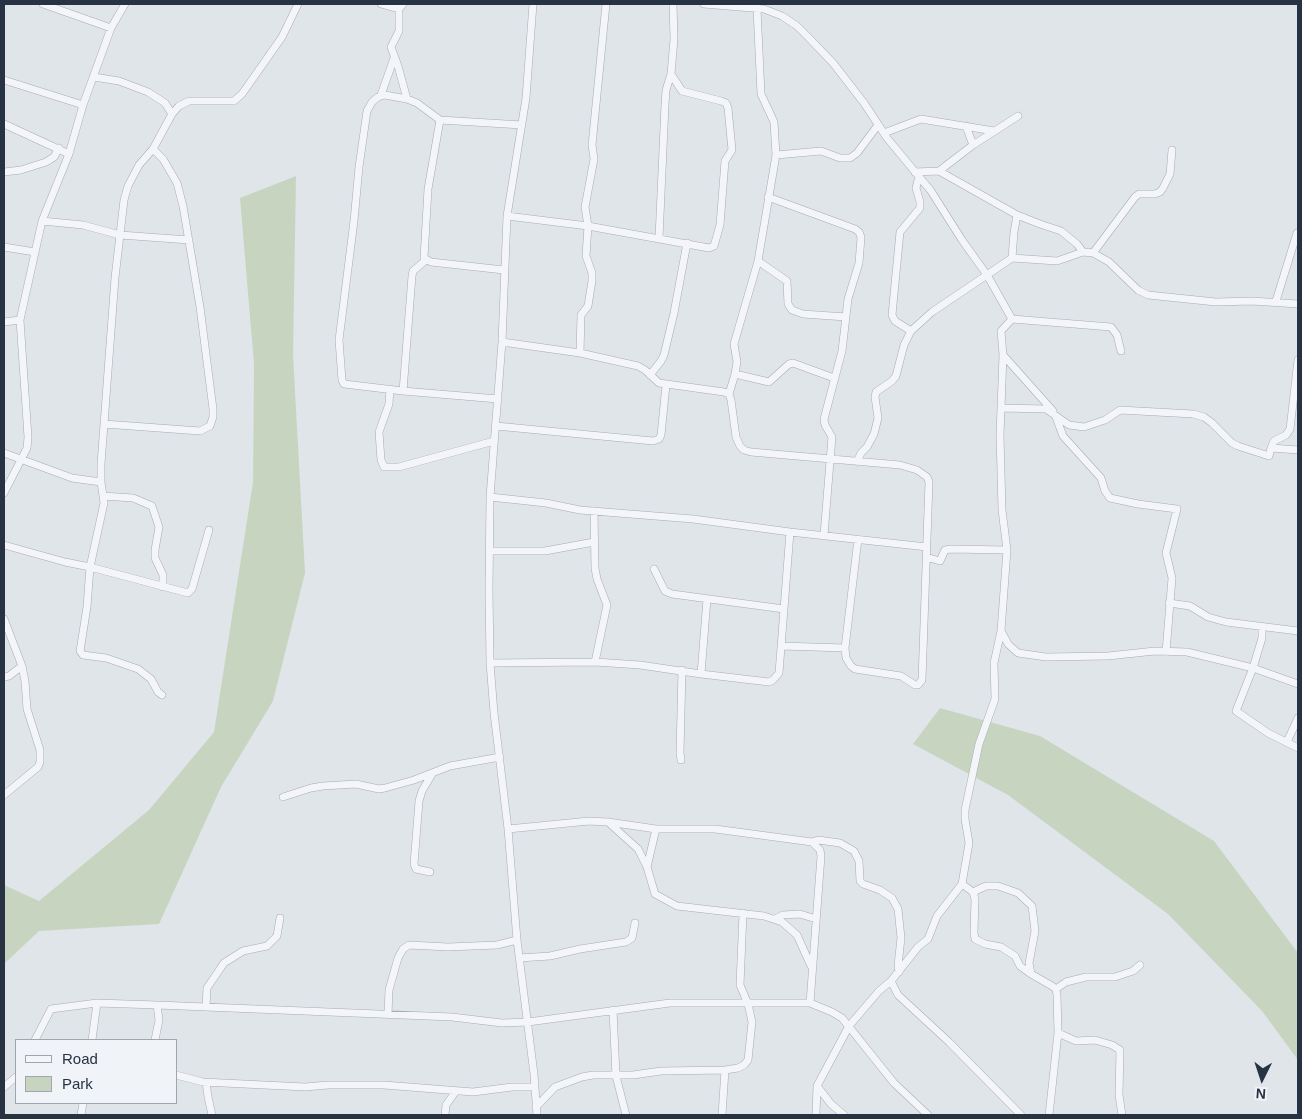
<!DOCTYPE html>
<style>
body{margin:0}
#map{position:relative;width:1302px;height:1119px;overflow:hidden;background:#e0e5ea;font-family:Helvetica,sans-serif}
canvas{display:block}
.frame{position:absolute;inset:0;border:5px solid #273343;pointer-events:none}
.legend{position:absolute;left:15px;top:1039px;width:162px;height:65px;box-sizing:border-box;background:#f0f3f7;border:1px solid #a0a6af;margin:0;padding:6px 9px;list-style:none;font-size:15px;color:#273343}
.legend li{display:flex;align-items:center;gap:10px;height:25px}
.legend b{width:25px;border:1px solid #a0a6af}
.north{position:absolute;left:1237px;top:1054px;width:50px;height:50px;-webkit-text-stroke:4px #f0f3f7;paint-order:stroke;rotate:184deg;font-size:14px;font-weight:700;line-height:20px;text-align:center;color:#273343}
.north::after{content:'';display:block;margin:auto;width:18px;height:22px;background:#273343;clip-path:polygon(50% 0,100% 100%,50% 72%,0 100%)}
</style>
<div id="map">
<canvas width="1302" height="1119"></canvas>
<div class="frame"></div>
<ul class="legend">
<li><b style="height:6px;background:#f3f5f8"></b>Road</li>
<li><b style="height:14px;background:#c7d5c0"></b>Park</li>
</ul>
<div class="north">N</div>
</div>
<script>
const g = document.querySelector('canvas').getContext('2d');
g.lineJoin = 'round';
function fillPath(path, color) {
  g.fillStyle = color;
  g.fill(path, 'evenodd');
}
function shape(rows) {
  const path = new Path2D();
  for (const r of rows) {
    path.moveTo(r[0], r[1]);
    for (let i = 2; i < r.length; i += 2) path.lineTo(r[i], r[i + 1]);
  }
  return path;
}
function strokePath(path, color, width, dash) {
  g.strokeStyle = color;
  g.lineWidth = width;
  g.lineCap = dash ? 'butt' : 'round';
  g.setLineDash(dash || []);
  g.stroke(path);
}
fillPath(shape([
 [296,176,293,355,305,573,273,701,221,787,159,924,39,931,4,964,4,885,39,901,149,810,214,732,253,482,254,364,240,198],
 [940,708,1040,736,1214,841,1298,953,1298,1060,1262,1011,1168,914,1008,795,913,744]
]), '#c7d5c0');
const minor = shape([
 [43,4,111,28],
 [381,4,399,9],
 [403,4,399,9,399,31,391,47,398,66,407,99],
 [533,4,526,98,507,216,502,342,490,497,489,590,490,663,494,713,508,829,517,940,534,1074,537,1115],
 [704,4,764,9,782,16,797,26,809,38,833,63,864,103,887,138,931,191,962,240,987,275,1012,319,1001,331,1003,355,1000,435,1002,510,1007,550,1001,631,1008,644,1018,653,1046,657,1108,656,1155,651,1187,652,1253,668,1236,711,1268,733,1298,748],
 [757,9,761,94,774,122,776,155,758,261,734,344,737,362,735,374,729,394,731,400,736,437,740,446,744,450,751,452,900,465,917,470,927,477,929,482,922,680,918,685,915,685,901,676,855,669,851,666,846,658,845,648,858,539],
 [94,77,119,81,148,92,165,103,172,114],
 [4,80,83,105],
 [381,95,394,58],
 [440,120,428,189,424,258,431,262,504,270],
 [4,124,69,154],
 [966,126,973,145],
 [884,133,921,119,994,131],
 [776,155,821,151,840,158,850,158,857,153,878,125],
 [939,171,1017,215,1040,224,1061,231,1077,244,1083,252],
 [4,172,21,170,46,162,54,157,59,148],
 [915,172,939,171,973,145,1018,116],
 [768,197,855,229,859,232,861,237,859,263,848,299,842,351,824,419,825,425,832,437,824,535],
 [507,216,588,226,709,248,714,246,720,225,725,161,732,150,728,108,726,103,721,101,682,91,671,74],
 [42,221,83,225,120,235,189,240],
 [659,238,665,105,666,90,671,74,674,39,673,4],
 [4,247,35,252],
 [1093,253,1135,197,1139,194,1155,194,1160,192,1163,188,1170,174,1172,150],
 [1012,258,1014,232,1017,215],
 [758,261,787,281,788,304,792,310,803,314,846,317],
 [1276,301,1297,233],
 [1012,319,1111,327,1117,335,1121,351],
 [4,322,20,320],
 [911,331,895,321,892,315,900,232,920,208,920,202,916,188,919,176],
 [502,342,580,353,638,366,645,370,659,383,724,392,729,394],
 [580,353,581,315,588,306,592,281,592,273,586,256,588,226,585,207,594,159,592,145,606,4],
 [1003,355,1053,411],
 [735,374,769,382,789,364,793,363,834,378],
 [650,375,661,361,664,355,674,313,687,243],
 [390,389,389,404,379,432,381,460,384,467,399,467,494,441],
 [403,391,412,276,413,271,426,260],
 [498,399,403,391,344,384,342,380,339,340,354,221,359,167,367,111,372,102,378,97,385,95,407,99,417,103,440,120,522,125],
 [1001,408,1046,409,1069,425,1084,427,1105,420,1120,410,1193,414,1204,417,1212,423,1232,443,1238,446,1269,456,1271,448,1298,450],
 [1056,417,1063,436,1101,478,1105,491,1110,498,1138,504,1177,509,1166,553,1172,578,1166,652],
 [104,424,200,431,210,426,213,417,213,409,200,307,183,206,177,183,163,159,153,149],
 [496,426,653,441,659,439,661,435,666,385],
 [1271,448,1274,441,1286,435,1290,429,1298,360],
 [4,453,72,478,101,482],
 [857,462,861,453,867,447,874,434,878,418,875,397,876,392,892,381,896,376,904,345,911,331,932,312,1012,258,1057,261,1083,252,1093,253,1109,262,1138,290,1148,295,1216,302,1252,301,1298,304],
 [4,493,27,448,28,437,20,320,42,221,69,154,83,105,111,28,125,4],
 [103,496,133,498,152,506,159,527,155,550,155,558,163,575,163,587],
 [490,497,546,503,580,510,693,519,790,532,927,547],
 [594,511,595,568,597,579,607,605,595,662],
 [4,545,65,562,90,567,188,593,192,589,209,530],
 [489,551,545,551,594,542],
 [926,557,940,561,945,550,951,549,1007,550],
 [654,569,665,591,672,594,784,609],
 [1169,603,1190,606,1208,617,1226,622,1298,631],
 [4,619,22,666,25,681,27,709,40,750,40,762,38,767,4,795],
 [1262,627,1262,638,1253,668,1298,684],
 [781,646,845,648],
 [490,663,595,662,640,665,701,674,769,682,773,680,779,673,790,532],
 [701,674,707,599],
 [4,677,9,676,22,666],
 [162,695,158,692,151,679,138,669,106,658,83,655,80,651,87,607,90,567,104,503,101,482,101,464,115,278,124,200,128,186,139,165,153,149,172,114,179,106,189,101,234,101,242,94,282,37,298,4],
 [1287,742,1298,718],
 [681,760,680,753,682,670],
 [283,797,311,788,323,786,356,784,379,789,385,788,414,780,450,766,500,757],
 [608,822,638,849,647,867,655,894,677,906,764,916,782,922,797,935,811,966],
 [508,829,589,821,608,822,656,829,715,829,812,842,820,850,821,856,810,1003],
 [812,842,818,840,840,843,854,851,859,861,860,881,863,884,880,890,892,898,898,909,901,938,898,965,899,972],
 [647,867,656,829],
 [430,872,416,869,414,864,419,801,422,791,432,774],
 [962,884,973,892,986,886,998,886,1018,893,1032,906,1035,931,1029,963,1031,974,1052,986,1056,989,1057,995,1058,1033,1049,1115],
 [973,892,975,899,974,933,975,939,985,944,1001,947,1015,956,1020,966,1031,974],
 [775,919,783,915,800,914,816,919],
 [519,958,550,956,580,949,626,942,632,938,635,923],
 [891,981,898,995,949,1042,1021,1115],
 [1056,989,1066,982,1086,977,1115,977,1133,971,1140,965],
 [157,1005,452,1017,502,1023,528,1022,670,1003,810,1003,832,1012,842,1018,894,1083,928,1115],
 [206,1007,207,988,224,963,243,951,267,946,277,936,280,918],
 [613,1010,616,1076,626,1115],
 [388,1014,389,990,398,958,403,949,409,945,448,947,497,945,517,940],
 [1058,1033,1076,1041,1095,1040,1112,1045,1120,1050,1119,1095,1122,1115],
 [35,1040,51,1009,97,1003,157,1005,159,1020,155,1040],
 [92,1040,97,1003],
 [176,1075,203,1082,305,1087,328,1085,384,1085,473,1092,512,1087,535,1087],
 [206,1082,208,1097,212,1115],
 [817,1086,831,1104,844,1115],
 [4,1087,16,1077],
 [536,1107,555,1087,582,1077,593,1075,633,1075,661,1071,725,1070,738,1068,744,1065,748,1060,752,1022,748,1004,740,985,743,913],
 [81,1115,83,1103],
 [445,1115,446,1105,456,1091],
 [722,1115,725,1070],
 [816,1115,817,1086,849,1026,879,991,891,981,918,947,928,939,937,916,962,884,969,843,965,819,965,810,979,744,995,699,994,663,1001,631]
]);
strokePath(minor, '#a5acb5', 8);
strokePath(minor, '#f3f5f8', 7);
</script>
